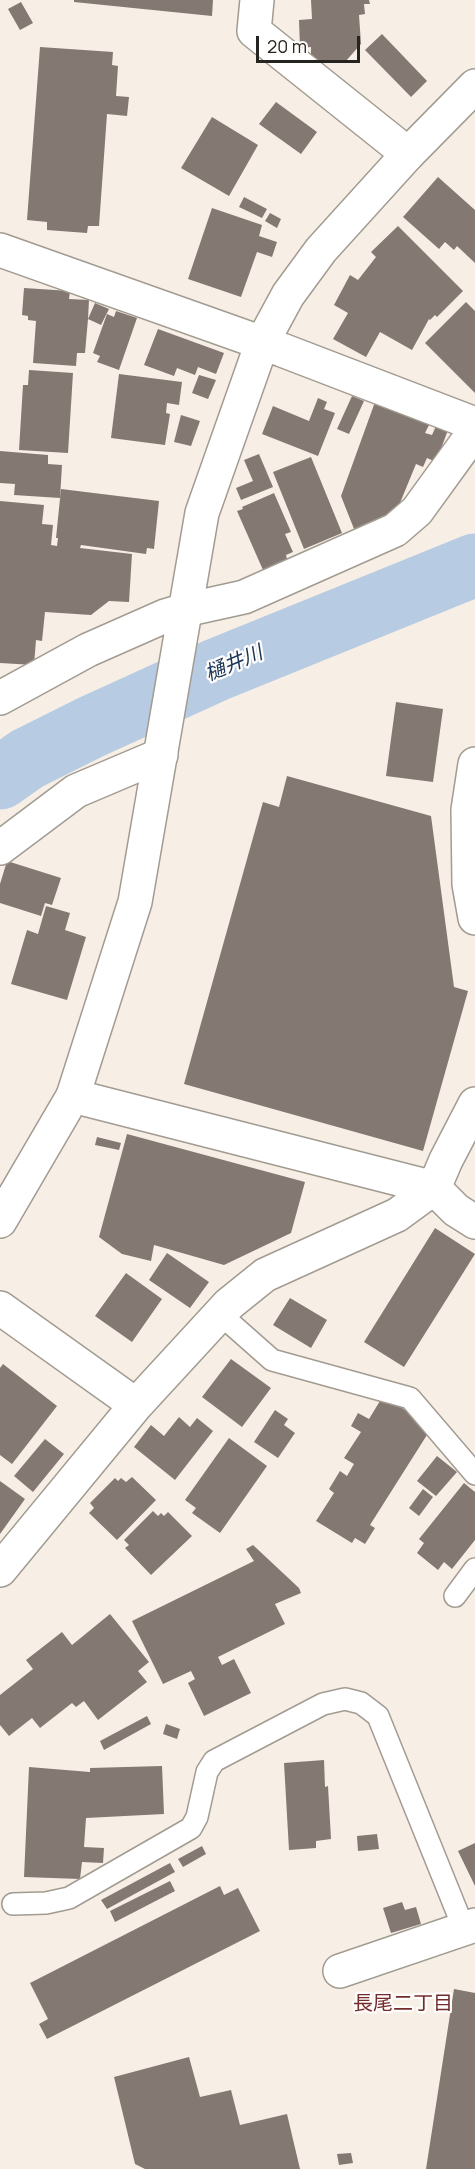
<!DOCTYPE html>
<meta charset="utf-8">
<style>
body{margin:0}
#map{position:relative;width:475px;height:2169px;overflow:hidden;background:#f7efe5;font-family:Manrope,sans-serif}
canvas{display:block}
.scale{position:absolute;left:256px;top:36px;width:104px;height:27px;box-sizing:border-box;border:3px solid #262420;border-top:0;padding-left:8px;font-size:18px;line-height:21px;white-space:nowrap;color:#262420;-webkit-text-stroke:4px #fffdfb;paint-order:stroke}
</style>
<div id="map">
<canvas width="475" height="2169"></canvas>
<div class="scale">20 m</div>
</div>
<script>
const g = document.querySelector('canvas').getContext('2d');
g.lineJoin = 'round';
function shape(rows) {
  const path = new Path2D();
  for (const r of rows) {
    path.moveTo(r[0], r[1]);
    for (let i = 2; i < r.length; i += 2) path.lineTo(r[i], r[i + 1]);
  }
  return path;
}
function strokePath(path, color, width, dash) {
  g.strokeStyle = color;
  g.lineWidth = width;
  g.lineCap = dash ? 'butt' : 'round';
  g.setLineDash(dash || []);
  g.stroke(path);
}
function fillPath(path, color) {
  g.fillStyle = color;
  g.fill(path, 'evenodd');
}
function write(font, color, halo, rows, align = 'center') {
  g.font = font + ' Manrope,"Noto Sans JP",sans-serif';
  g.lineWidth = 4.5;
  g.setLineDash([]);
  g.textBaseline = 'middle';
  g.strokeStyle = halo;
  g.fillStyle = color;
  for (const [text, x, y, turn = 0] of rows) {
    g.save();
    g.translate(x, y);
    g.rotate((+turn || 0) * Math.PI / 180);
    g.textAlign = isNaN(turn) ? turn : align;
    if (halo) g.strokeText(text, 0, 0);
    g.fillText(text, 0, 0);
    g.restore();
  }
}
strokePath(shape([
 [0,778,27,759,91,727,216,670,475,565]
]), '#b7cbe3', 63);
fillPath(shape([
 [74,0,213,0,212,16,74,2],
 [311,0,369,0,370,4,364,4,365,14,359,15,361,44,345,62,311,62,311,47,300,48,299,20,312,19],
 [21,2,33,23,20,30,8,9],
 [382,34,427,81,411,97,365,50],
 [40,47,113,52,112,65,118,66,116,96,129,97,127,116,107,114,99,226,88,226,87,233,47,230,47,222,27,220],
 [276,102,317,132,301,154,259,124],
 [212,117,258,145,229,196,181,168],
 [438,177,475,210,475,263,457,246,454,250,445,242,439,249,403,217],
 [244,197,267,209,262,218,239,207],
 [212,208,262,225,259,236,277,242,272,257,257,252,241,297,188,279],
 [270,213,281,219,277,228,265,221],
 [398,226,463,291,437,317,435,315,430,320,429,319,412,350,380,332,366,357,333,339,348,313,334,305,350,275,358,280,376,257,371,252],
 [24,288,70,291,69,299,89,300,88,319,95,303,109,309,101,325,88,319,85,353,77,353,76,366,33,363,36,321,28,320,28,316,22,315],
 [466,302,475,311,475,393,425,343],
 [116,311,137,318,119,370,97,362,100,356,93,353,107,314,114,317],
 [158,329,224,353,216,374,198,367,195,375,177,368,174,376,144,365],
 [29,370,73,373,68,453,19,450,23,385,28,385],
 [119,374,182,382,179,405,167,403,166,413,170,414,165,445,111,438],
 [199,375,216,380,208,399,192,393],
 [352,396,364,401,349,434,337,429],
 [318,398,327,402,324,409,335,413,318,456,262,434,273,406,309,421],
 [375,402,430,423,425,433,432,435,436,426,448,430,436,462,427,458,423,467,416,464,395,515,356,534,341,496],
 [181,415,200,421,191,446,174,442],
 [0,451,48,455,48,464,62,465,60,498,14,495,15,484,0,483],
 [259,454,273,487,241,500,236,488,253,481,244,460],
 [311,457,342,533,304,549,273,472],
 [61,489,159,501,154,549,147,548,146,554,81,545,80,548,132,554,129,602,109,601,91,615,45,612,42,641,36,640,34,665,0,663,0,501,44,505,42,524,53,525,51,545,57,546,58,538,56,538],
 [274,493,291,532,285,534,293,552,286,555,287,559,263,570,237,511,243,509,242,507],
 [396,702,443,709,433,782,386,776],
 [287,776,431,816,454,987,468,991,423,1151,184,1084,263,802,279,807],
 [7,861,61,878,52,905,45,903,41,916,0,903,0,884],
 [46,906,70,913,65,930,86,937,67,1000,11,984,27,930,38,934],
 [127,1134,305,1182,291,1233,224,1265,154,1245,151,1261,122,1254,99,1237],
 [97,1137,121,1143,119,1150,95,1145],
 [435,1228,475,1254,404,1367,364,1342],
 [167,1253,209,1282,190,1308,149,1280],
 [126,1273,162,1299,132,1342,95,1316],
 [290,1298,327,1320,311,1348,273,1325],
 [231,1359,271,1388,242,1427,202,1397],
 [3,1364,57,1406,12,1464,0,1455,0,1368],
 [383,1396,432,1427,370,1525,375,1528,365,1544,355,1538,352,1543,316,1521,334,1493,329,1489,340,1471,347,1476,354,1464,344,1458,361,1432,351,1426,358,1413,369,1419],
 [275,1410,288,1419,284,1425,295,1433,278,1458,254,1442],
 [179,1417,190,1427,197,1418,213,1431,175,1480,134,1447,151,1425,164,1436],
 [229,1438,267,1466,220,1533,192,1513,196,1508,185,1500],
 [45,1439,64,1454,33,1492,14,1476],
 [437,1456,457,1472,436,1496,417,1481],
 [132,1477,156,1500,117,1540,89,1513,94,1508,90,1503,115,1478,118,1481,121,1478,126,1482],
 [0,1481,25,1499,0,1534],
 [464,1483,475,1492,475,1540,452,1569,444,1562,438,1570,417,1553,424,1543,419,1539],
 [423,1489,433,1497,419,1516,409,1508],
 [153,1511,158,1516,161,1513,164,1516,168,1512,192,1536,151,1575,125,1548,129,1545,124,1540],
 [253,1545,299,1588,301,1593,275,1604,285,1624,218,1657,222,1665,234,1659,251,1693,204,1716,188,1683,195,1679,191,1671,163,1684,132,1621,254,1561,246,1549],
 [110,1614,149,1662,138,1671,147,1682,98,1720,84,1701,76,1707,72,1703,40,1728,32,1718,9,1736,0,1725,0,1695,33,1669,26,1660,62,1632,72,1645],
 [147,1716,151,1724,104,1750,100,1741],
 [166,1724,180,1729,177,1739,163,1734],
 [324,1760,325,1787,328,1786,331,1839,316,1841,316,1848,289,1850,284,1763],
 [162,1766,164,1814,86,1818,84,1847,104,1848,103,1863,82,1862,80,1879,24,1877,29,1767,90,1772,90,1768],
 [377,1834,379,1849,358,1851,357,1836],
 [475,1843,475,1886,458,1851],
 [202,1846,206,1854,183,1867,178,1859],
 [170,1863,175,1872,107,1909,101,1900],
 [170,1881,175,1891,115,1922,110,1911],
 [220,1886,224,1895,238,1888,260,1931,47,2039,39,2024,48,2019,30,1983],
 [402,1902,405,1910,416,1907,421,1924,391,1933,383,1908],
 [454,1989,475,1993,475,2169,426,2169],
 [189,2057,200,2097,231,2090,240,2125,287,2114,300,2169,145,2169,135,2164,114,2077],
 [351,2153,353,2163,339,2165,337,2154]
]), '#847873');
const service = shape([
 [220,1314,272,1360,410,1398,475,1474],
 [455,1596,475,1569],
 [13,1904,46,1903,69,1898,191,1828,197,1817,207,1772,214,1761,323,1704,345,1699,361,1703,378,1716,464,1929]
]);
const minor = shape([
 [257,0,254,31,408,154],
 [0,250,282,350,475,424],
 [185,610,244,597,395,530,417,511,475,431],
 [475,764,468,810,469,884,475,918],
 [0,848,76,791,161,755],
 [73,1096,434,1188,456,1210,475,1222],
 [0,1308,136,1405],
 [0,1570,136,1405,229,1304,265,1275,397,1215,434,1188,446,1160,475,1104],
 [340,1971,475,1925]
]);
const tertiary = shape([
 [0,698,88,650,165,616,185,610],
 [0,1221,73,1096,135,902,202,513,262,343,288,295,321,250,408,154,475,86]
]);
strokePath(service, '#a29b91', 24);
strokePath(minor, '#a29b91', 36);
strokePath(tertiary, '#a29b91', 36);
strokePath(service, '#fff', 21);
strokePath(minor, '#fff', 33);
strokePath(tertiary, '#fff', 33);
write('italic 20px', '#173456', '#fffdfb', [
 ["樋井川",234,664,-23]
]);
write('20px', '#732c2c', '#fffdfb', [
 ["長尾二丁目",403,2004]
]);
</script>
